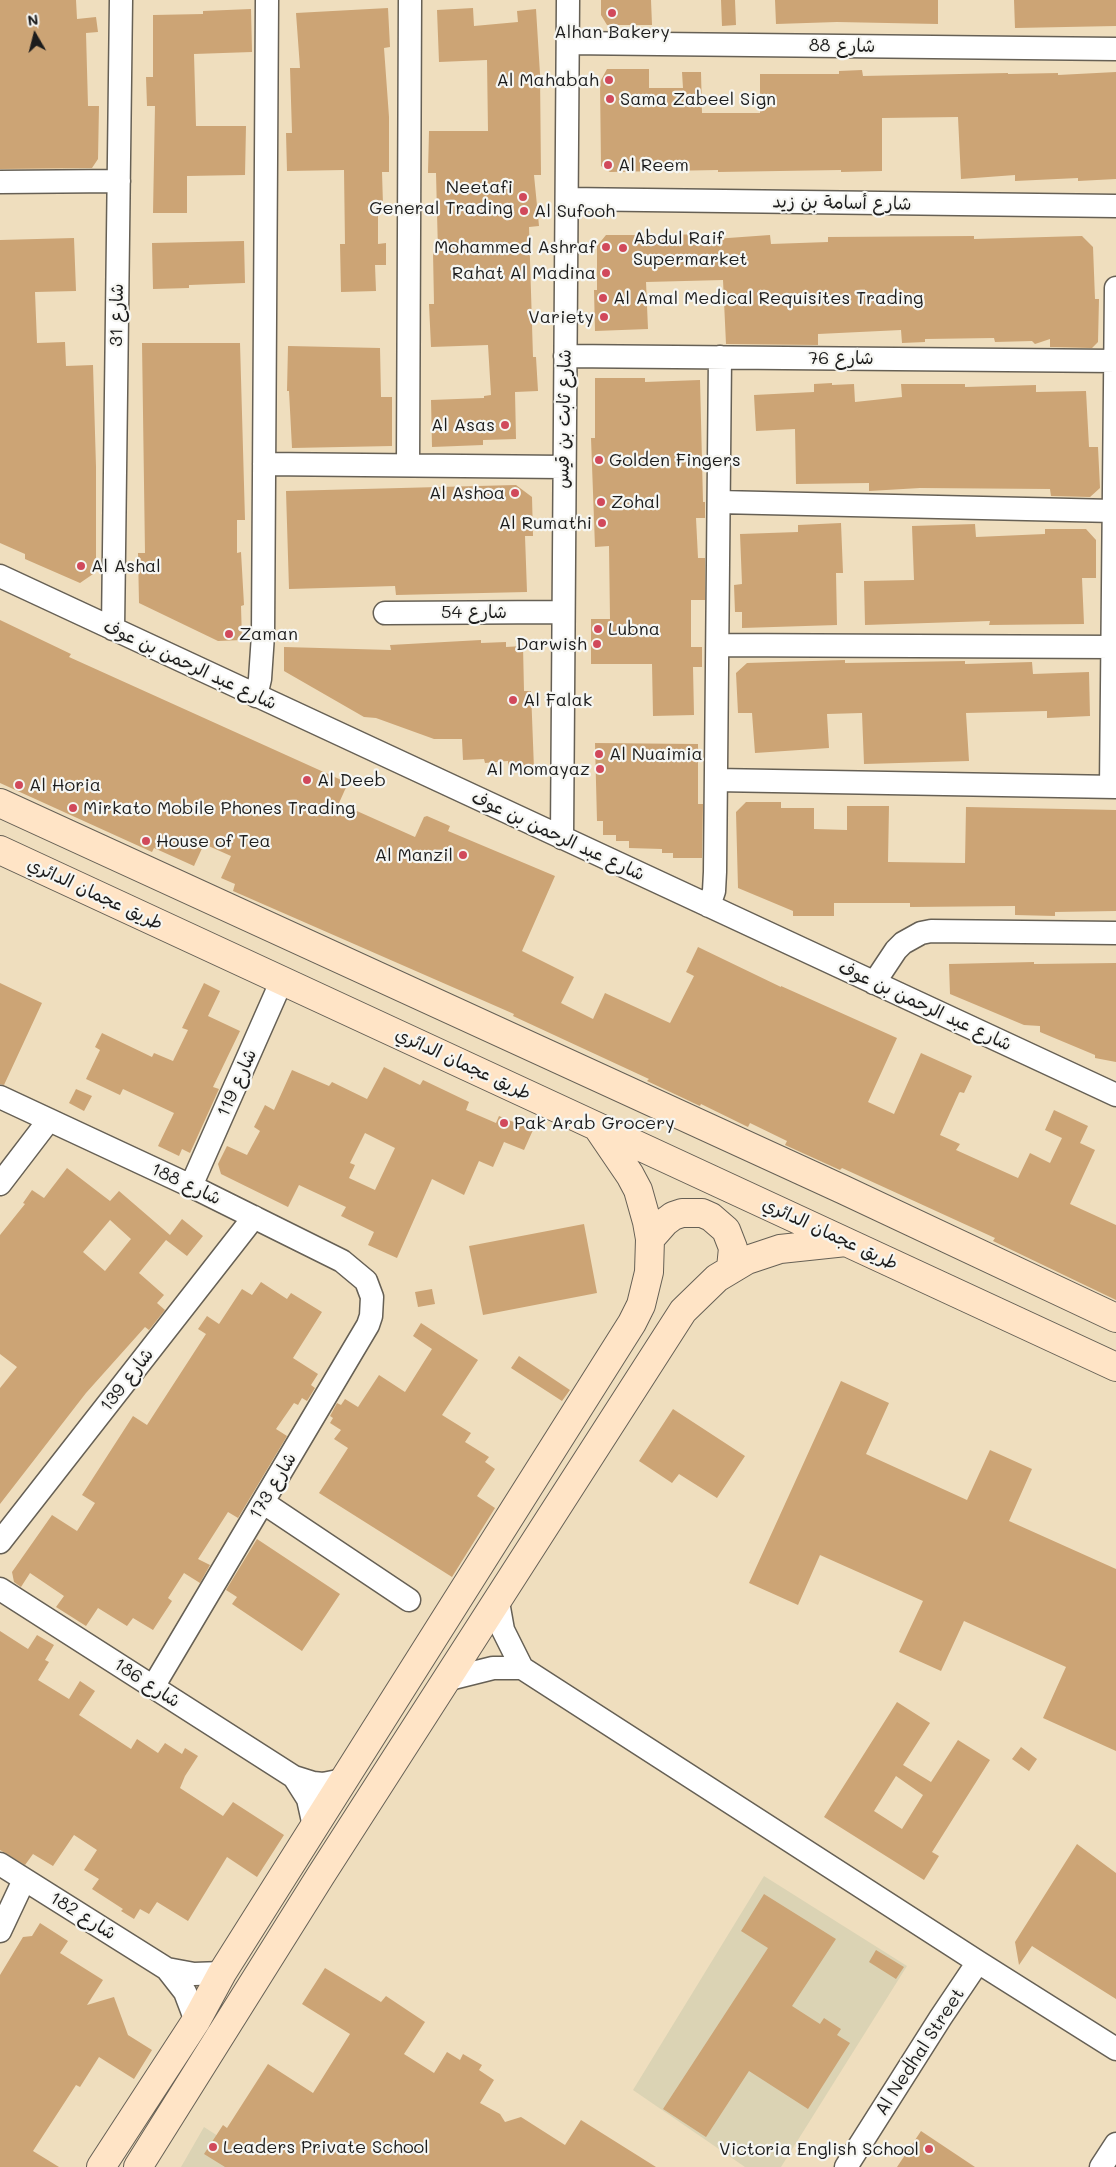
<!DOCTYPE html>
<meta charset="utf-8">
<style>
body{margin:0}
#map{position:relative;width:1116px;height:2167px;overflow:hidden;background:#efdebe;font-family:Mali,sans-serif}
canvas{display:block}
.north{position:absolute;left:10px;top:10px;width:50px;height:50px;-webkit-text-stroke:4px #f6f6f2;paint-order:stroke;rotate:352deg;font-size:14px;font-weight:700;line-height:20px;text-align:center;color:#1c1c1c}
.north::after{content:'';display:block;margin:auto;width:18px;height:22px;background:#1c1c1c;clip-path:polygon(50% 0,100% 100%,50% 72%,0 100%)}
</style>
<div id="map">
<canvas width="1116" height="2167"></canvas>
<div class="north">N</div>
</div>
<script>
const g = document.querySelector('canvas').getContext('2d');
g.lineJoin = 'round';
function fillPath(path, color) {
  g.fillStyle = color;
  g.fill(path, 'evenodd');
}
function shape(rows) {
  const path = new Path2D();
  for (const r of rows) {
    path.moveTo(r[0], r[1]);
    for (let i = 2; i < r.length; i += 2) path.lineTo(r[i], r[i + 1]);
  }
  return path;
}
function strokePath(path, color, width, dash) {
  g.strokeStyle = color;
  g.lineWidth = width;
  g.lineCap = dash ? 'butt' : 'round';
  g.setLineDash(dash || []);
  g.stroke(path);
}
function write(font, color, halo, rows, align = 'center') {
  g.font = font + ' Mali,"Playpen Sans Arabic",sans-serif';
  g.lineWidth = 4.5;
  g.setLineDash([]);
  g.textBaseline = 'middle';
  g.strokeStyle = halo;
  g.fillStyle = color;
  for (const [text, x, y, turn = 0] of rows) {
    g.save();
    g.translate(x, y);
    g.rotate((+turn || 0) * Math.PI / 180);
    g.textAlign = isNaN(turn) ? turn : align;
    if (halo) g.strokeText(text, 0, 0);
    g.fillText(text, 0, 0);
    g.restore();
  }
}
fillPath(shape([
 [764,1876,907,1966,781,2167,745,2167,633,2090],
 [204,2127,266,2167,181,2167]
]), '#dbd3b4');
fillPath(shape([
 [0,0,76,0,77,19,96,17,98,32,86,33,88,106,99,106,98,159,92,168,0,169],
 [601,0,651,0,652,25,607,25,601,15],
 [721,0,735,0,736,25,722,26],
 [775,0,938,0,938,24,837,22,776,24],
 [1014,0,1116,0,1116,26,1015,28],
 [388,8,390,47,384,48,389,117,389,172,382,172,383,205,378,205,378,244,386,243,386,265,375,265,376,291,341,292,340,244,345,244,344,170,287,171,286,133,292,133,290,68,300,68,296,13],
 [473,8,474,26,518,22,517,11,536,9,540,74,541,175,534,175,539,226,529,227,533,357,536,357,538,391,515,392,516,439,483,440,483,445,432,447,431,400,484,398,484,396,491,395,488,345,431,347,429,304,434,304,433,252,438,252,436,173,428,173,429,131,488,131,487,60,439,62,437,10],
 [251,9,252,52,194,54,196,126,246,126,245,175,187,176,187,213,153,213,155,106,147,106,146,77,153,77,153,15,203,14,203,11],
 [607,69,649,69,649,88,683,88,682,72,701,72,702,113,760,113,760,74,839,74,839,71,862,70,863,76,1008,73,1008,74,1058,73,1058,75,1116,72,1116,179,1078,181,1078,178,1015,181,1015,175,961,179,958,117,882,118,882,171,841,172,841,170,718,172,718,170,610,172,601,166,600,82],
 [700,234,700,240,770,235,771,244,828,242,828,237,974,236,974,239,1082,236,1093,247,1095,299,1099,299,1098,342,1092,348,1050,347,1050,339,1035,344,1032,341,995,342,994,338,925,339,925,342,902,343,901,330,818,334,818,345,726,344,723,280,646,282,648,329,595,331,594,290,597,290,597,246,606,235,642,235,642,236],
 [74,238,76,291,35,292,37,343,65,342,66,366,93,365,96,467,96,572,80,583,25,559,25,554,0,543,0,240],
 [244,241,245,283,189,285,189,288,153,289,152,243],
 [142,343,240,343,245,520,237,520,237,553,241,552,244,605,241,606,242,640,218,641,139,603,138,553,145,553],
 [288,346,380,348,381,397,392,397,392,446,292,448,289,391,287,391],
 [595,378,645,378,645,382,700,380,703,502,705,502,705,518,696,518,698,558,705,558,705,600,691,600,691,647,702,647,702,667,693,667,694,715,653,716,652,664,591,664,591,619,610,619,609,546,595,547,591,438,595,438],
 [832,383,832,385,854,384,855,402,902,397,901,384,965,384,965,387,1036,385,1036,392,1086,391,1089,447,1098,447,1100,488,1090,497,1051,496,1050,489,920,488,869,491,869,483,796,484,795,429,756,431,754,395,814,392,814,384],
 [516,485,532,497,533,536,525,536,527,592,396,595,395,586,289,589,286,491],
 [841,523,843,573,836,573,837,625,742,628,742,612,735,612,734,585,742,584,740,534,798,532,798,525],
 [975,524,976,537,1045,534,1045,529,1086,529,1096,540,1096,578,1082,578,1084,624,989,625,990,621,865,625,864,581,914,580,912,526],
 [0,620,71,654,69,657,348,783,339,803,415,837,424,817,427,816,450,826,448,831,555,876,522,951,574,977,561,1003,593,1019,605,993,670,1023,694,976,686,972,698,947,781,987,781,986,897,1038,868,1102,894,1114,921,1053,972,1076,964,1093,960,1092,959,1093,940,1135,960,1144,956,1150,1018,1178,1030,1153,1050,1163,1062,1138,1045,1130,1054,1110,1088,1126,1080,1143,1095,1150,1070,1204,1116,1225,1116,1300,993,1241,995,1238,842,1168,840,1170,785,1145,787,1141,750,1123,748,1127,701,1104,700,1106,647,1081,649,1079,513,1016,514,1014,233,891,235,884,221,878,231,856,204,844,194,866,154,848,152,852,0,783],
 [481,640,481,643,506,642,506,647,523,646,524,691,531,691,534,769,508,771,508,761,485,763,484,759,463,760,462,739,434,739,376,718,364,717,284,671,284,647,391,650,390,645],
 [845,660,845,663,965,661,965,664,1032,662,1033,674,1089,672,1090,716,1047,718,1047,711,966,713,969,761,864,764,862,713,827,714,829,748,755,753,752,713,738,713,736,673,747,663],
 [595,743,698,744,698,804,703,804,702,858,673,858,673,853,662,853,662,849,629,848,629,841,616,841,616,835,603,835,603,821,597,821],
 [746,802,781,802,781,808,814,808,814,829,847,830,847,806,889,806,888,862,965,863,966,807,1116,810,1116,911,1055,912,1055,916,1015,915,1015,906,910,907,910,903,834,903,834,916,793,916,793,911,738,888,736,812],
 [1034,962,1034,964,1116,963,1116,1062,1095,1058,1095,1055,1040,1032,1040,1026,1024,1025,950,994,949,964],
 [0,983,42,1003,4,1085,0,1084],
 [204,983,220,991,208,1016,240,1031,213,1087,219,1089,190,1153,182,1149,179,1156,158,1146,174,1113,123,1089,120,1095,86,1079,100,1050,95,1047,102,1033,152,1057,154,1053,173,1061,188,1030,182,1028],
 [384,1067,420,1085,423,1080,469,1102,466,1110,496,1123,499,1116,533,1130,524,1150,504,1142,493,1167,479,1161,464,1195,432,1179,397,1258,368,1245,374,1232,341,1216,346,1207,299,1185,288,1207,221,1174,218,1164,227,1146,247,1155,260,1131,254,1127,265,1105,274,1110,292,1070,329,1086,332,1082,367,1099],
 [365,1133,395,1148,375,1190,349,1178,355,1165,350,1163],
 [76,1089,92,1096,84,1111,69,1103],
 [67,1168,110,1201,119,1191,170,1235,182,1219,203,1236,187,1256,166,1240,139,1273,164,1295,157,1303,165,1310,149,1330,145,1327,86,1393,0,1504,0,1388,17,1367,0,1354,0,1235,25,1204,23,1203,32,1190,44,1198],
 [110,1220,131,1239,105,1271,83,1252],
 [584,1224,597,1293,483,1315,469,1246],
 [261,1282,287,1299,291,1293,322,1312,293,1358,318,1374,311,1385,315,1388,307,1401,302,1398,298,1405,294,1403,276,1429,287,1436,238,1518,228,1512,198,1559,210,1565,200,1583,184,1573,168,1598,172,1601,153,1630,133,1618,127,1626,98,1608,86,1626,56,1607,64,1596,30,1573,21,1587,14,1582,12,1572,52,1515,77,1531,95,1503,82,1495,133,1416,147,1425,206,1334,198,1329,207,1316,219,1324,242,1289,252,1295],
 [432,1289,435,1304,418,1307,415,1292],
 [421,1323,478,1360,442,1415,471,1433,465,1442,489,1457,485,1462,495,1469,477,1496,495,1508,452,1577,319,1493,348,1448,334,1439,341,1430,330,1423,333,1418,330,1416,337,1403,341,1405,345,1399,358,1407,379,1375,405,1392,432,1349,413,1336],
 [519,1356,570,1390,562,1401,511,1368],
 [841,1381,889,1403,866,1454,967,1500,990,1450,1032,1469,1009,1521,1116,1569,1116,1751,1043,1718,1066,1667,964,1621,941,1671,899,1652,923,1601,820,1555,798,1605,749,1583],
 [673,1409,745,1456,717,1498,679,1474,672,1483,639,1461],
 [257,1539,340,1594,302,1651,232,1604,237,1597,226,1590],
 [0,1631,28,1649,37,1635,54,1645,45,1660,49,1662,38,1680,69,1699,80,1681,95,1691,79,1715,131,1749,137,1739,158,1753,165,1743,182,1754,185,1748,198,1756,185,1776,180,1788,223,1816,233,1802,284,1835,257,1877,227,1857,188,1921,157,1902,149,1914,140,1909,134,1919,121,1911,123,1909,92,1889,99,1879,84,1870,97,1850,74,1835,53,1866,33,1854,25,1865,0,1850],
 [897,1702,930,1723,903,1765,931,1782,958,1740,990,1760,932,1852,939,1856,924,1880,824,1817],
 [896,1776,923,1795,902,1829,874,1811],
 [1021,1747,1037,1759,1029,1771,1012,1759],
 [1077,1844,1116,1873,1116,1999,1032,1946,1019,1965,1015,1942],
 [764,1894,836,1939,792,2006,820,2024,824,2018,841,2029,837,2035,850,2043,808,2109,749,2071,706,2137,663,2109,768,1948,741,1931],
 [40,1923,68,1941,60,1953,103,1980,87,2005,114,1997,128,2035,152,2050,134,2079,99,2057,80,2087,76,2085,33,2151,59,2167,0,2167,0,1975,23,1937,32,1936],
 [876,1950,904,1967,896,1979,869,1962],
 [325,1968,381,2002,386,1996,425,2022,404,2054,434,2073,447,2052,460,2060,463,2054,482,2065,479,2070,494,2080,480,2103,500,2114,505,2122,521,2117,565,2145,581,2120,656,2167,225,2167,204,2154,223,2125,227,2128,268,2064,313,2093,350,2034,302,2004],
 [921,2131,975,2167,897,2167]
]), '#cca475');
const street = shape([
 [568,43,1116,49],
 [0,182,119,181],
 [567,199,1116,206],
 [565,356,1116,361],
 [264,464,563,467],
 [408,465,410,0],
 [719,502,1114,511],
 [0,576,1116,1095],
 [385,613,562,612],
 [113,629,121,0],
 [718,645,1112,647],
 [256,696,260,679,263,635,267,0],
 [716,780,1116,787],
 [1111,787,1116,288],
 [562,838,568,0],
 [709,906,714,891,715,872,720,357],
 [874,983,896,950,903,943,921,933,931,931,1116,933],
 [0,1097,191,1186,342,1261,366,1281,372,1297,371,1316,368,1325,153,1687],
 [0,1184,49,1120],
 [191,1186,282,980],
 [264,1503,409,1600],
 [0,1542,254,1217],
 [0,1589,294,1777,313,1783,323,1784,343,1780],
 [498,1602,503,1630,522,1668,978,1962,1116,2049],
 [449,1679,493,1668,522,1668],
 [294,1777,308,1799,314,1826],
 [0,1864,167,1969,185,1992,196,2021],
 [0,1931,24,1880],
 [167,1969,194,1974,222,1973],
 [846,2167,941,2017,978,1962],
 [1101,2167,1116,2144]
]);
const secondary = shape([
 [0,803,844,1190,1116,1318],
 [0,850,1116,1367],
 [650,1239,665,1222,673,1216,682,1213,702,1213,711,1217,726,1230,733,1248,731,1268],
 [101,2167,196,2021,222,1973,632,1323,641,1305,649,1272,650,1239,647,1222,638,1190,630,1175,598,1128],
 [138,2167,321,1875,683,1311,717,1278,747,1260,780,1249,846,1242]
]);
strokePath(street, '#666055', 25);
strokePath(secondary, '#666055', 30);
strokePath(street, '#fff', 22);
strokePath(secondary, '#ffe4c6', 28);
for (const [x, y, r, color] of [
 [612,13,5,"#d1495b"],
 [609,80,5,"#d1495b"],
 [610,99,5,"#d1495b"],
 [608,165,5,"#d1495b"],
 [523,197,5,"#d1495b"],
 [524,211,5,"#d1495b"],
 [606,247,5,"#d1495b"],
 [623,248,5,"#d1495b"],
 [606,273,5,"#d1495b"],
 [603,298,5,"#d1495b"],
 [604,317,5,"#d1495b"],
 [505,425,5,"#d1495b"],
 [599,460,5,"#d1495b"],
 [515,493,5,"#d1495b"],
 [601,502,5,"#d1495b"],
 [602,523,5,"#d1495b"],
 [81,566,5,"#d1495b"],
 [598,629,5,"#d1495b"],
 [229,634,5,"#d1495b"],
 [597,644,5,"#d1495b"],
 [513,700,5,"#d1495b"],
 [599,754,5,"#d1495b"],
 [600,769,5,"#d1495b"],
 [307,780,5,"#d1495b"],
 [19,785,5,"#d1495b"],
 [73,808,5,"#d1495b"],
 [146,841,5,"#d1495b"],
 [463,855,5,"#d1495b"],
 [504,1123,5,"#d1495b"],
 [213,2147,5,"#d1495b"],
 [929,2149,5,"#d1495b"]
]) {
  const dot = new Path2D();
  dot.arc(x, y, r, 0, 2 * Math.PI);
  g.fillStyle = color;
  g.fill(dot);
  strokePath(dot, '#f6f6f2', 2);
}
write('18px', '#1c1c1c', '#f6f6f2', [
 ["Alhan Bakery",612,32,"center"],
 ["Al Mahabah",599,80,"right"],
 ["Sama Zabeel Sign",620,99],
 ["Al Reem",618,165],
 ["Neetafi",513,187,"right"],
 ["General Trading",513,208,"right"],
 ["Al Sufooh",534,211],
 ["Abdul Raif",633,238],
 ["Supermarket",633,259],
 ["Mohammed Ashraf",596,247,"right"],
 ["Rahat Al Madina",596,273,"right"],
 ["Al Amal Medical Requisites Trading",613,298],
 ["Variety",594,317,"right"],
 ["Al Asas",495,425,"right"],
 ["Golden Fingers",609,460],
 ["Al Ashoa",505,493,"right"],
 ["Zohal",611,502],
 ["Al Rumathi",592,523,"right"],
 ["Al Ashal",91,566],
 ["Lubna",608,629],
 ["Zaman",239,634],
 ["Darwish",587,644,"right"],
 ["Al Falak",523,700],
 ["Al Nuaimia",609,754],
 ["Al Momayaz",590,769,"right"],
 ["Al Deeb",317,780],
 ["Al Horia",29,785],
 ["Mirkato Mobile Phones Trading",83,808],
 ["House of Tea",156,841],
 ["Al Manzil",453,855,"right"],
 ["Pak Arab Grocery",514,1123],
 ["Leaders Private School",223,2147],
 ["Victoria English School",919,2149,"right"]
], 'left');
write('18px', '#1c1c1c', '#f6f6f2', [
 ["شارع 88",842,46,1],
 ["شارع أسامة بن زيد",842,203,1],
 ["شارع 31",117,315,-89],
 ["شارع 76",841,358],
 ["شارع ثابت بن قيس",564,419,-89],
 ["شارع 54",474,612],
 ["شارع عبد الرحمن بن عوف",190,665,25],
 ["شارع عبد الرحمن بن عوف",558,836,25],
 ["طريق عجمان الدائري",95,894,25],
 ["شارع عبد الرحمن بن عوف",925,1006,25],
 ["طريق عجمان الدائري",463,1064,25],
 ["شارع 119",237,1083,-66],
 ["شارع 188",186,1184,25],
 ["طريق عجمان الدائري",830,1234,25],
 ["شارع 139",127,1380,-52],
 ["شارع 173",273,1486,-59],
 ["شارع 186",147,1683,33],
 ["شارع 182",83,1916,32],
 ["Al Nedhal Street",920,2052,-57]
]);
</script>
